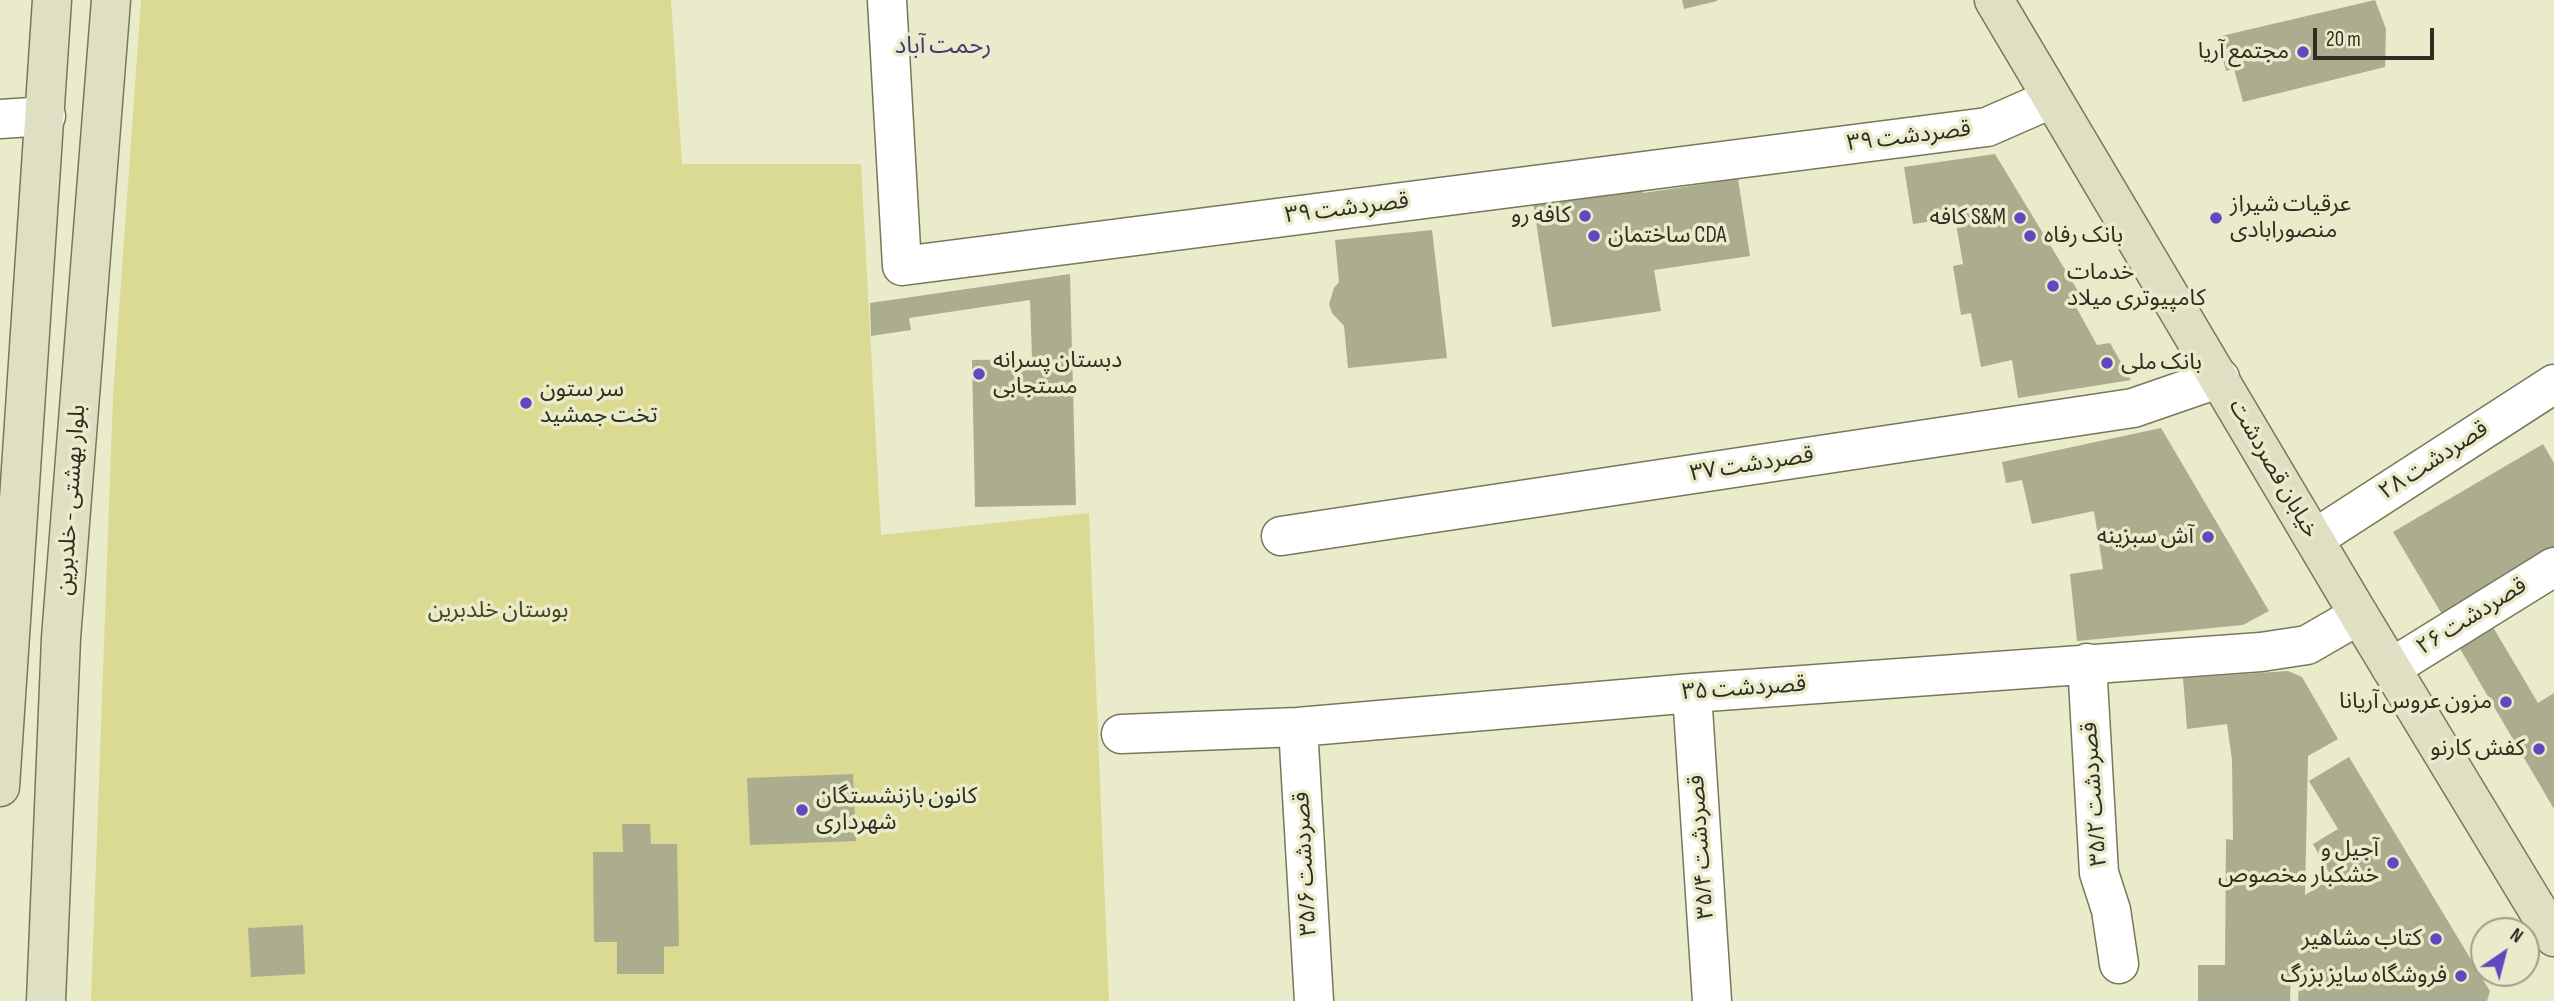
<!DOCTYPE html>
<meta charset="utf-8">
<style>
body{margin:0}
#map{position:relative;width:2554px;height:1001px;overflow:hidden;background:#eaebca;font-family:"Sofia Sans Condensed",sans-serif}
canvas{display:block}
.north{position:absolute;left:2470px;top:917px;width:70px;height:70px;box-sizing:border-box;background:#eaebca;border:2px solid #9f9f87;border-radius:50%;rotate:35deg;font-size:19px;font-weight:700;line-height:28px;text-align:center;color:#2e2e22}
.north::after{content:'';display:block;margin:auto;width:24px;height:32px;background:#6247c0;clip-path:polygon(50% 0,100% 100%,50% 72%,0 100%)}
.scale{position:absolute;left:2313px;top:28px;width:121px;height:32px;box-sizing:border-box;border:4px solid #2e2e22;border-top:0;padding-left:9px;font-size:21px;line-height:24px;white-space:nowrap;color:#2e2e22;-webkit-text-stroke:5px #eaebca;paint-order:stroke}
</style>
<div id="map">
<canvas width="2554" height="1001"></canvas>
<div class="north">N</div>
<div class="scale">20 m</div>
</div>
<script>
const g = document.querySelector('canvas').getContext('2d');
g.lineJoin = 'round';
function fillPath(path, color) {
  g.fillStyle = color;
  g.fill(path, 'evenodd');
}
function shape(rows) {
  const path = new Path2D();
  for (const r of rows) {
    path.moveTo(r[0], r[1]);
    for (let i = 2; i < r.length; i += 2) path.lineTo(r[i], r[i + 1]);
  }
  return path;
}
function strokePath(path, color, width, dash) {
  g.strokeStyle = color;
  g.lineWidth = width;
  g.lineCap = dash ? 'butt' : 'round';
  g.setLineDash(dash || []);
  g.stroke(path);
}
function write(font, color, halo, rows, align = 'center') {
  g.font = font + ' "Sofia Sans Condensed","Noto Sans Arabic",sans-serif';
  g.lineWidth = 7;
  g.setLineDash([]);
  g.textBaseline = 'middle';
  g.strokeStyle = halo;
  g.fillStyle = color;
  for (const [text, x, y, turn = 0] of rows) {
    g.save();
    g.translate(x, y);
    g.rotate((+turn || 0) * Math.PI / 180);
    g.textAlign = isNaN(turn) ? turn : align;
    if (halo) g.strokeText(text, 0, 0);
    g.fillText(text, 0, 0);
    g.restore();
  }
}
fillPath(shape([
 [141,0,671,0,682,164,861,164,881,535,1089,513,1109,1001,91,1001,113,396]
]), '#dada93');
fillPath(shape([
 [1682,0,1717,0,1717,1,1684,9],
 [2375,0,2386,29,2385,67,2243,102,2234,69,2226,71,2217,37],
 [1995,154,2081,296,2071,298,2097,345,2110,343,2131,380,2018,398,2012,360,1981,367,1971,313,1961,315,1953,266,1963,264,1955,218,1913,224,1904,167],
 [1738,179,1750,256,1654,270,1661,311,1552,327,1533,202,1642,187,1643,193],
 [1432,230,1447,358,1348,368,1344,326,1332,313,1329,304,1334,288,1339,282,1335,240],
 [1070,274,1076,505,975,507,972,360,1032,359,1030,300,909,318,911,330,871,336,870,303],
 [2161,428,2269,611,2243,625,2077,641,2070,574,2103,569,2094,511,2032,524,2022,480,2006,483,2002,462],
 [2543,444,2554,463,2554,551,2443,616,2393,532],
 [2490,622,2538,703,2554,693,2554,809,2456,642],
 [2288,671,2302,677,2338,739,2308,756,2305,895,2332,878,2313,844,2338,829,2309,781,2349,757,2490,991,2487,1001,2298,1001,2300,965,2291,966,2290,1001,2198,1001,2198,965,2225,965,2226,839,2233,840,2232,760,2227,724,2187,729,2183,678],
 [853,774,856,841,750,845,747,778],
 [622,824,650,824,651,844,677,844,679,946,664,947,664,974,617,974,617,942,594,942,593,852,623,852],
 [303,925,305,974,251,977,248,928]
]), '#acad8e');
const street = shape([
 [887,0,902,266,1987,127,2051,99],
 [0,119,46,116],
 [1281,536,2133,408,2220,378],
 [2314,539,2554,384],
 [2087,663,2099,873,2111,910,2119,964],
 [2391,668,2554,567],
 [1692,693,1712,1001],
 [1298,727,1314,1001],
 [1121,734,1298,727,1692,693,2261,652,2307,645,2359,615]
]);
const secondary = shape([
 [1994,0,2359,615,2554,937],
 [0,787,52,0],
 [46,1001,61,638,111,0]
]);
strokePath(street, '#77785a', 41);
strokePath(secondary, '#77785a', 41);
strokePath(street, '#fff', 38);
strokePath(secondary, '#dfdfc4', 38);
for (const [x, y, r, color] of [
 [2303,52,7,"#6247c0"],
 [1585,216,7,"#6247c0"],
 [2020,218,7,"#6247c0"],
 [2216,218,7,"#6247c0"],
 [1594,236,7,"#6247c0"],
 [2030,236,7,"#6247c0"],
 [2053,286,7,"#6247c0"],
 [2107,363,7,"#6247c0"],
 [979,374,7,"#6247c0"],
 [526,403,7,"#6247c0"],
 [2208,537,7,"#6247c0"],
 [2506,702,7,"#6247c0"],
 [2539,749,7,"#6247c0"],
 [802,810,7,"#6247c0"],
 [2393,863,7,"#6247c0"],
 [2436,939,7,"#6247c0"],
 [2461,976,7,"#6247c0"]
]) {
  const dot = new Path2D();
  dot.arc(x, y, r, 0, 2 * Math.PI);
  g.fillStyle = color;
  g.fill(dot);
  strokePath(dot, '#eaebca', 2.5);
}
write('23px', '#2e2e22', '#eaebca', [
 ["مجتمع آریا",2289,52],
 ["عرقیات شیراز",2230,205,"left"],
 ["منصورابادی",2230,231,"left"],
 ["کافه رو",1571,216],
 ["کافه S&M",2006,218],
 ["ساختمان CDA",1608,236,"left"],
 ["بانک رفاه",2044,236,"left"],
 ["خدمات",2067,273,"left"],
 ["کامپیوتری میلاد",2067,299,"left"],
 ["دبستان پسرانه",993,361,"left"],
 ["مستجابی",993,387,"left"],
 ["بانک ملی",2121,363,"left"],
 ["سر ستون",540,390,"left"],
 ["تخت جمشید",540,416,"left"],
 ["آش سبزینه",2194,537],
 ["مزون عروس آریانا",2492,702],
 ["کفش کارنو",2525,749],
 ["کانون بازنشستگان",816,797,"left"],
 ["شهرداری",816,823,"left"],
 ["آجیل و",2379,850],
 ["خشکبار مخصوص",2379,876],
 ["کتاب مشاهیر",2422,939],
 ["فروشگاه سایز بزرگ",2447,976]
], 'right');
write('23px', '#2e2e22', '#eaebca', [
 ["قصردشت ۳۹",1909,137,-7],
 ["قصردشت ۳۹",1347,209,-7],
 ["قصردشت ۲۸",2434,461,-33],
 ["قصردشت ۳۷",1752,465,-9],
 ["خیابان قصردشت",2273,469,60],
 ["بلوار بهشتی - خلدبرین",72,500,-86],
 ["قصردشت ۲۶",2472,617,-32],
 ["قصردشت ۳۵",1744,689,-4],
 ["قصردشت ۳۵/۲",2095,794,-94],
 ["قصردشت ۳۵/۴",1702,847,-94],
 ["قصردشت ۳۵/۶",1306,864,-93]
]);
write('23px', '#47461c', '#eaebca', [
 ["بوستان خلدبرین",498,611]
]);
write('24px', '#423875', '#eaebca', [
 ["رحمت آباد",943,47]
]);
</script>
